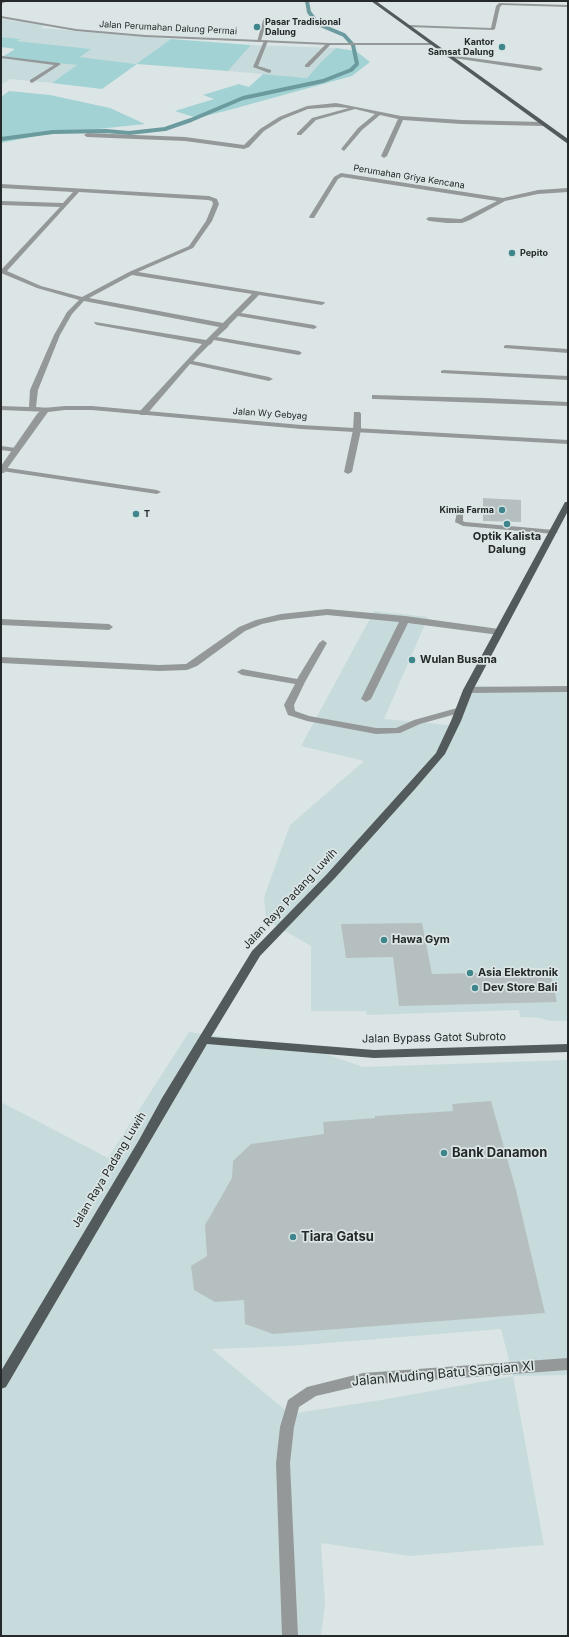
<!DOCTYPE html>
<style>
body{margin:0}
#map{position:relative;width:569px;height:1637px;overflow:hidden;background:#dbe5e5;font-family:Inter,sans-serif}
canvas{display:block}
.frame{position:absolute;inset:0;border:2px solid #252929;pointer-events:none}
</style>
<div id="map">
<canvas width="569" height="1637"></canvas>
<div class="frame"></div>
</div>
<script>
const g = document.querySelector('canvas').getContext('2d');
g.lineJoin = 'round';
function fillPath(path, color) {
  g.fillStyle = color;
  g.fill(path, 'evenodd');
}
function shape(rows) {
  const path = new Path2D();
  for (const r of rows) {
    path.moveTo(r[0], r[1]);
    for (let i = 2; i < r.length; i += 2) path.lineTo(r[i], r[i + 1]);
  }
  return path;
}
function strokePath(path, color, width, dash) {
  g.strokeStyle = color;
  g.lineWidth = width;
  g.lineCap = dash ? 'butt' : 'round';
  g.setLineDash(dash || []);
  g.stroke(path);
}
function write(font, color, halo, rows, align = 'center') {
  g.font = font + ' Inter,sans-serif';
  g.lineWidth = 3.5;
  g.setLineDash([]);
  g.textBaseline = 'middle';
  g.strokeStyle = halo;
  g.fillStyle = color;
  for (const [text, x, y, turn = 0] of rows) {
    g.save();
    g.translate(x, y);
    g.rotate((+turn || 0) * Math.PI / 180);
    g.textAlign = isNaN(turn) ? turn : align;
    if (halo) g.strokeText(text, 0, 0);
    g.fillText(text, 0, 0);
    g.restore();
  }
}
fillPath(shape([
 [1,19,45,25,41,28,171,39,136,64,79,57,90,49,17,41,20,39,1,37],
 [251,45,336,48,322,61,307,78,228,71],
 [1,58,78,65,52,83,10,79,1,85],
 [374,611,428,617,384,719,449,725,469,685,568,691,568,1021,550,1021,540,1018,520,1017,519,1010,367,1015,366,1011,311,1011,311,946,266,920,264,897,290,825,364,761,301,746],
 [189,1032,314,1050,363,1067,568,1060,568,1375,513,1376,544,1545,410,1556,321,1543,325,1604,321,1636,1,1636,1,1102,108,1158],
 [501,1329,513,1376,381,1400,290,1414,212,1349,290,1346]
]), '#c8dbdc');
fillPath(shape([
 [1,37,21,39,17,41,91,49,80,57,136,64,171,39,251,45,228,71,137,64,102,89,52,83,77,65,1,58,15,49,1,47],
 [336,48,356,51,370,62,352,76,229,110,197,118,175,111,214,99,203,95,239,84,249,87,263,74,307,78,322,61],
 [9,91,50,95,110,108,145,124,41,135,1,143,1,97]
]), '#a3d2d4');
strokePath(shape([
 [1,139,53,132,106,131,129,133,165,129,191,120,243,98,323,81,351,70,357,64,353,45,344,35,318,24,309,12,307,1]
]), '#6b9b9e', 4);
fillPath(shape([
 [483,498,521,500,521,522,483,521],
 [422,923,432,974,550,971,557,1002,399,1006,393,957,346,958,341,924],
 [491,1101,516,1190,545,1313,273,1334,245,1324,244,1300,215,1302,194,1290,191,1266,207,1256,205,1225,232,1178,233,1161,251,1144,324,1134,323,1122,375,1118,375,1116,453,1111,452,1104]
]), '#b6bfc0');
fillPath(shape([
 [1,1,8,1,1,4,1,1],
 [499,3,568,5,568,7,502,5,500,7,495,29,493,30,408,27,406,26,408,25,491,28,496,6,499,3],
 [265,19,267,20,261,41,257,42,263,20,265,19],
 [266,40,268,41,258,66,271,70,271,72,269,73,253,67,264,41,266,40],
 [327,43,331,44,309,67,305,67,305,65,327,43],
 [449,55,540,67,543,69,540,71,447,57,449,55],
 [1,56,59,63,61,64,32,83,30,82,30,80,54,65,1,58,1,56],
 [336,103,401,116,461,120,543,122,546,124,543,126,461,124,403,120,387,156,384,158,381,156,398,119,380,115,362,130,344,151,341,149,358,128,375,114,355,109,316,120,301,135,297,135,297,133,312,118,349,108,336,107,308,109,283,119,264,131,249,147,244,149,185,141,87,137,84,135,87,133,185,137,244,145,260,129,279,117,307,106,336,103],
 [341,173,503,198,538,190,568,188,568,192,538,194,505,201,470,220,462,223,447,223,429,221,426,219,429,217,461,219,497,201,342,177,338,179,314,218,310,218,309,217,334,177,341,173],
 [1,184,209,196,217,199,219,204,212,221,193,248,138,272,324,302,325,303,322,305,259,295,241,313,314,325,317,327,314,329,238,316,229,325,228,327,217,337,299,351,302,353,299,355,214,340,211,344,209,345,193,361,269,377,273,379,269,381,190,364,146,415,140,415,140,411,202,344,97,325,94,323,95,322,206,340,219,327,84,301,72,314,60,335,38,390,36,407,49,408,49,412,1,410,1,406,29,407,30,390,54,335,67,312,79,300,37,288,1,273,1,270,60,207,1,205,1,201,63,203,73,192,1,188,1,184],
 [79,192,208,200,212,201,213,204,206,221,189,246,129,272,82,297,41,286,7,271,79,192],
 [132,275,252,294,223,323,89,298,132,275],
 [506,345,568,349,568,353,504,348,504,346,506,345],
 [443,370,568,376,568,380,441,373,441,371,443,370],
 [372,395,485,398,568,402,568,406,375,399,372,399,372,395],
 [354,412,360,412,361,414,361,430,352,472,348,474,344,472,353,430,354,412],
 [1,446,16,448,20,450,16,452,1,450,1,446],
 [1,467,157,490,161,492,157,494,2,471,1,467],
 [457,512,463,512,463,521,465,522,554,530,558,532,554,534,463,526,455,522,457,512],
 [327,609,405,616,499,629,503,632,499,635,408,623,371,699,366,702,361,699,399,622,327,615,281,620,262,624,245,631,197,666,187,670,159,671,1,663,1,657,159,665,186,664,239,627,256,620,281,614,327,609],
 [1,619,109,624,113,627,109,630,1,625,1,619],
 [323,640,327,643,305,682,294,705,295,711,309,716,376,728,396,728,414,720,457,708,460,707,465,710,463,712,420,724,400,733,376,734,307,721,288,715,284,705,295,684,242,675,237,672,242,669,297,679,319,643,323,640],
 [568,686,568,692,468,693,463,690,468,687,568,686]
]), '#949898');
fillPath(shape([
 [1,16,76,29,145,35,329,43,431,43,433,44,431,45,329,45,145,37,76,31,1,18,1,16],
 [65,406,92,406,301,425,568,440,568,444,301,429,92,410,65,410,48,412,4,473,1,473,1,466,37,414,43,408,65,406],
 [568,1358,568,1370,363,1385,316,1396,299,1407,294,1427,290,1463,298,1636,282,1636,276,1463,280,1427,288,1400,307,1387,363,1373,568,1358]
]), '#949898');
fillPath(shape([
 [371,1,376,1,568,139,568,144,371,1],
 [565,502,568,502,568,511,473,690,461,721,445,754,415,789,335,878,260,956,211,1037,374,1050,568,1044,568,1052,374,1058,207,1044,6,1387,1,1389,1,1371,139,1140,162,1098,252,951,327,874,436,753,451,721,463,690,565,502]
]), '#535a5b');
for (const [x, y, r, color] of [
 [257,27,4,"#3e868b"],
 [502,47,4,"#3e868b"],
 [512,253,4,"#3e868b"],
 [502,510,4,"#3e868b"],
 [136,514,4,"#3e868b"],
 [507,524,4,"#3e868b"],
 [412,660,4,"#3e868b"],
 [384,940,4,"#3e868b"],
 [470,973,4,"#3e868b"],
 [475,988,4,"#3e868b"],
 [444,1153,4,"#3e868b"],
 [293,1237,4,"#3e868b"]
]) {
  const dot = new Path2D();
  dot.arc(x, y, r, 0, 2 * Math.PI);
  g.fillStyle = color;
  g.fill(dot);
  strokePath(dot, '#dbe5e5', 1.5);
}
write('bold 9px', '#252929', '#dbe5e5', [
 ["Pasar Tradisional",265,22],
 ["Dalung",265,32],
 ["Kantor",494,42,"right"],
 ["Samsat Dalung",494,52,"right"],
 ["Pepito",520,253],
 ["Kimia Farma",494,510,"right"],
 ["T",144,514]
], 'left');
write('9px', '#252929', '#dbe5e5', [
 ["Jalan Perumahan Dalung Permai",168,28,3],
 ["Perumahan Griya Kencana",409,177,9],
 ["Jalan Wy Gebyag",270,414,4]
]);
write('bold 11px', '#252929', '#dbe5e5', [
 ["Optik Kalista",507,537,"center"],
 ["Dalung",507,550,"center"],
 ["Wulan Busana",420,660],
 ["Hawa Gym",392,940],
 ["Asia Elektronik",478,973],
 ["Dev Store Bali",483,988]
], 'left');
write('11px', '#252929', '#dbe5e5', [
 ["Jalan Raya Padang Luwih",290,899,-47],
 ["Jalan Bypass Gatot Subroto",434,1038,-1],
 ["Jalan Raya Padang Luwih",109,1170,-59]
]);
write('bold 13px', '#252929', '#dbe5e5', [
 ["Bank Danamon",452,1153],
 ["Tiara Gatsu",301,1237]
], 'left');
write('13px', '#252929', '#dbe5e5', [
 ["Jalan Muding Batu Sangian XI",443,1374,-5]
]);
</script>
